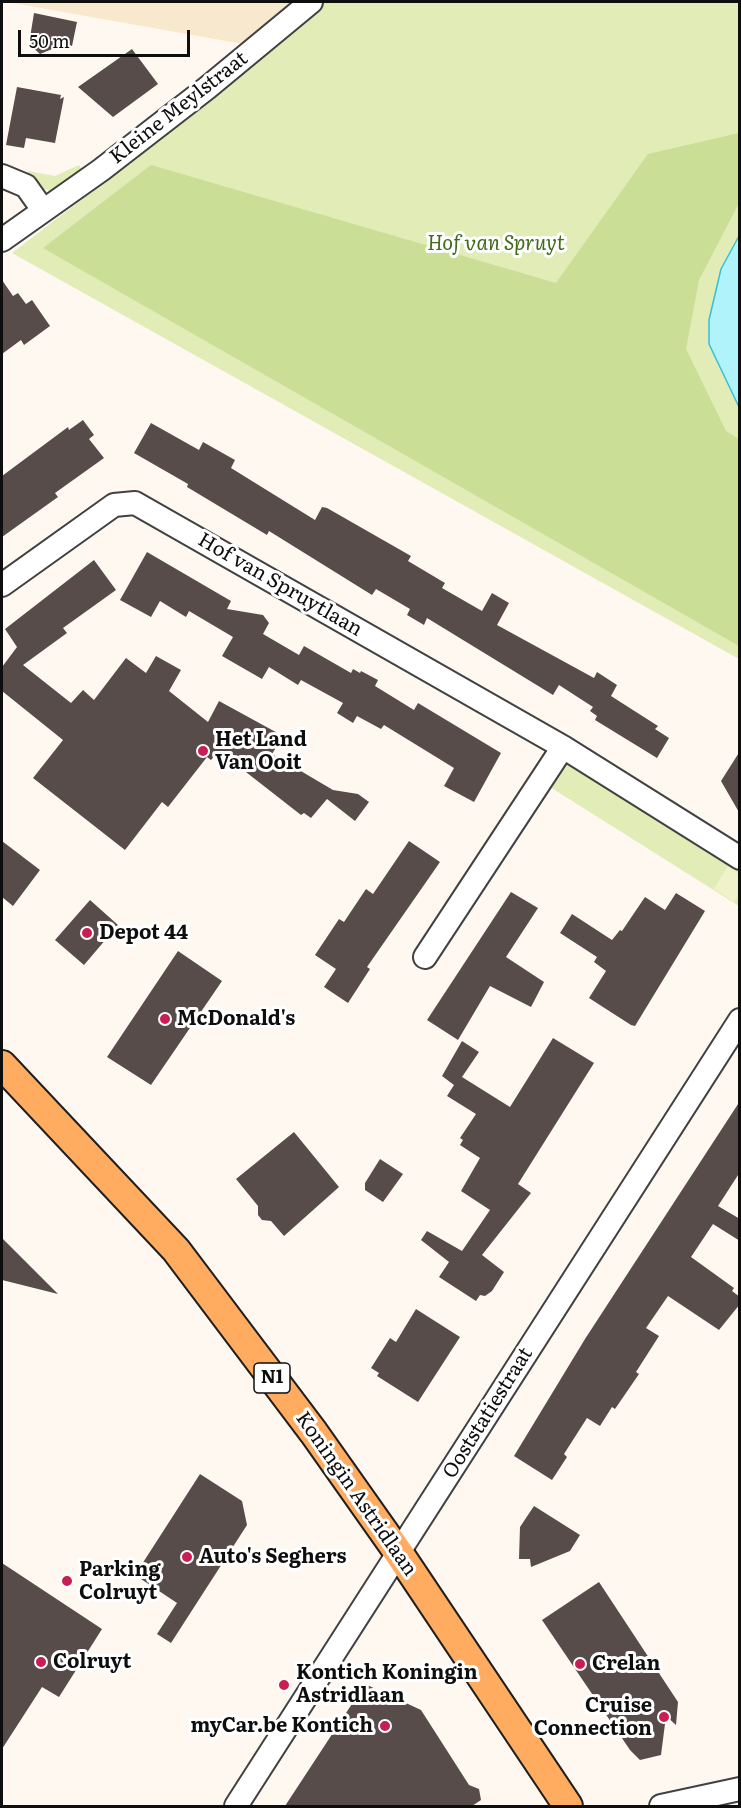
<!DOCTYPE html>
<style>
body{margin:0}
#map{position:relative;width:741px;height:1808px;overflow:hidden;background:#fff8f0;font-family:Literata,serif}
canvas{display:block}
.frame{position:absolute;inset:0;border:3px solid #0e0e0e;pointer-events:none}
.scale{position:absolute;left:18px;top:30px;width:172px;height:27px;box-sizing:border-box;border:3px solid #0e0e0e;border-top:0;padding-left:8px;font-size:18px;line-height:21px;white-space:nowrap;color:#0e0e0e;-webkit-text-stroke:4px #fff;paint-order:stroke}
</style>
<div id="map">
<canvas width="741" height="1808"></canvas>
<div class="frame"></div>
<div class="scale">50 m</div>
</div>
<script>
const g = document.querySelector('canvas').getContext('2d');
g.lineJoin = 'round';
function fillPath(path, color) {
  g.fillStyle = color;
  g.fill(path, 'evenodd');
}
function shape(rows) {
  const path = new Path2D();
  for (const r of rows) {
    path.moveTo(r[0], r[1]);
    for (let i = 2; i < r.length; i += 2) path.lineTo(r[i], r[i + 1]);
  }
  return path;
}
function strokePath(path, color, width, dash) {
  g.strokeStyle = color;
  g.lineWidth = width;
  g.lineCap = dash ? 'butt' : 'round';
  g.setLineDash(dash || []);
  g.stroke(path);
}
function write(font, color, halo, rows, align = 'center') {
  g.font = font + ' Literata,serif';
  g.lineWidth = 6;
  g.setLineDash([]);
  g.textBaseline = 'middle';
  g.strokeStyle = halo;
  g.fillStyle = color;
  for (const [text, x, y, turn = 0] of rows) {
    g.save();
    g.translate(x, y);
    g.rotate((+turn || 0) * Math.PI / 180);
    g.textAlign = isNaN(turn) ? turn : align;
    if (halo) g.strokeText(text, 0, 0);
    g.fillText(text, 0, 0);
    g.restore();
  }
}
fillPath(shape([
 [7,2,289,2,292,4,243,44]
]), '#f7e8ce');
fillPath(shape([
 [322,2,739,2,739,659,12,253,205,105],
 [79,165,83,172,61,188,52,191,39,188,27,174,28,171,55,176],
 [565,762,739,872,739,906,550,787]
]), '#e1ecb7');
fillPath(shape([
 [739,133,739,203,699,280,686,349,726,431,739,439,739,646,43,248,151,165,556,283,648,154]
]), '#cade95');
fillPath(shape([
 [728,866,739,874,739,894,734,902,714,889]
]), '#f0f3c9');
const water = shape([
 [739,236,740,407,739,407,709,344,709,320,721,269,739,236]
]);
fillPath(water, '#b1f3fa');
strokePath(water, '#34c1d5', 1.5);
fillPath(shape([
 [34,13,77,22,72,46,62,45,40,54,29,44],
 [132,49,158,84,113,117,78,87],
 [17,87,61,95,60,99,64,97,55,143,26,138,24,148,6,145],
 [2,280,13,296,18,293,26,304,32,300,50,326,24,345,21,340,2,354],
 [83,420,94,435,89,439,104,458,55,493,58,497,2,537,2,476,68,427,69,430],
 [151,423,199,450,203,442,235,460,231,468,315,520,322,507,327,508,411,556,408,561,445,583,442,588,482,611,492,593,509,603,497,625,594,678,597,672,617,685,611,696,658,726,655,729,669,738,657,758,595,720,597,716,590,711,593,707,559,685,553,695,427,618,424,625,407,615,410,609,376,589,372,595,269,531,267,535,187,487,188,484,134,453],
 [147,552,231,601,227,609,263,615,269,623,263,634,299,655,304,646,351,673,353,669,360,673,361,671,378,680,375,686,414,710,418,703,501,753,474,802,444,786,454,768,384,725,381,729,357,716,353,723,337,713,343,703,301,680,298,685,269,667,262,679,222,656,233,637,189,611,186,617,160,601,151,617,120,600],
 [94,560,116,590,63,628,67,633,23,665,71,703,83,690,94,700,126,658,146,673,156,656,181,670,169,691,208,722,219,701,283,736,272,754,333,790,358,794,369,802,355,821,327,799,311,818,304,813,301,815,219,751,211,760,207,757,168,807,162,802,125,850,33,778,63,740,2,691,2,667,17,647,5,629],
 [740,751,740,814,721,781],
 [2,841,40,870,13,906,2,897],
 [409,841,440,862,367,967,370,969,348,1003,324,987,336,969,315,955,339,919,344,922,366,889,373,894],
 [511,892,538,908,506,957,544,982,531,1007,490,986,458,1040,427,1020],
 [676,893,705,911,635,1026,631,1025,589,998,606,971,594,962,597,957,560,933,572,914,612,940,620,930,622,931,645,897,665,910],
 [90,900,118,925,84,965,55,940],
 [178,951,222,981,151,1085,107,1057],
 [553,1038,594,1063,518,1184,531,1193,482,1255,504,1272,492,1291,485,1296,480,1295,476,1301,439,1277,449,1262,421,1240,427,1231,462,1251,490,1210,461,1191,480,1158,460,1145,463,1140,460,1138,476,1114,447,1096,454,1085,442,1076,462,1041,479,1052,462,1077,510,1107],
 [740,1101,740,1172,718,1206,740,1219,740,1241,713,1224,691,1257,734,1288,732,1291,740,1297,740,1304,719,1330,668,1296,646,1328,659,1336,636,1372,639,1374,615,1409,612,1407,600,1426,587,1418,564,1454,567,1457,552,1480,514,1456,585,1339],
 [294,1132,339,1187,284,1236,271,1221,262,1220,258,1215,258,1206,236,1179],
 [380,1159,403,1174,383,1202,365,1190,365,1183],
 [2,1238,58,1294,2,1280],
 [416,1309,460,1337,418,1402,377,1376,379,1373,371,1368,390,1338,396,1342],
 [200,1474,242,1501,247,1525,171,1643,157,1634,177,1603,135,1575],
 [534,1506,580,1535,570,1551,531,1567,530,1559,519,1559,520,1527],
 [2,1563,102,1629,59,1697,42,1687,2,1749],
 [599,1582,678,1702,676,1725,666,1716,661,1755,640,1760,630,1750,542,1620],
 [365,1684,421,1710,469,1785,479,1789,481,1800,472,1806,285,1806]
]), '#584c4a');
const minor = shape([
 [2,176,26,186,43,210],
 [2,240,101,170,207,88,311,2],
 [2,585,114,505,135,503,563,747,740,858],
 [425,957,563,747],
 [236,1806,740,1020],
 [661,1806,740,1789]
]);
const major = shape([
 [2,1065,176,1250,314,1433,398,1552,568,1806]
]);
strokePath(minor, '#414141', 26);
strokePath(major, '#1f1f1f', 32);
strokePath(minor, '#fff', 22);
strokePath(major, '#ffac60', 28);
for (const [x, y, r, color] of [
 [203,751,6,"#c71e55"],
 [87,933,6,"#c71e55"],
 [165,1019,6,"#c71e55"],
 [187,1557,6,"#c71e55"],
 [67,1581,6,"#c71e55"],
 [41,1662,6,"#c71e55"],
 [580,1664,6,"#c71e55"],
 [284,1685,6,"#c71e55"],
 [664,1717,6,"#c71e55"],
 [385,1726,6,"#c71e55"]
]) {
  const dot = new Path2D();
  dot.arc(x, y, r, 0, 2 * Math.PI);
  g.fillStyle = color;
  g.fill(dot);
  strokePath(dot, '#fff', 2);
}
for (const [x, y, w] of [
 [272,1378,36]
]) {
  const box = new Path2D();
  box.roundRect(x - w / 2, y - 15, w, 30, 4.5);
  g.fillStyle = '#fff';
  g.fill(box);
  strokePath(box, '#0e0e0e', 1.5);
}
write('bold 18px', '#0e0e0e', null, [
 ["N1",272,1378]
]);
write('20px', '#0e0e0e', '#fff', [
 ["Kleine Meylstraat",179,108,-38],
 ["Hof van Spruytlaan",280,585,30],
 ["Ooststatiestraat",488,1413,-58],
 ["Koningin Astridlaan",356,1494,55]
]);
write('italic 20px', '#416a1a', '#fff', [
 ["Hof van Spruyt",496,244]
]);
write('bold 20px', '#0e0e0e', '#fff', [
 ["Het Land",215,740],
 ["Van Ooit",215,763],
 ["Depot 44",99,933],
 ["McDonald's",177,1019],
 ["Auto's Seghers",199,1557],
 ["Parking",79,1570],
 ["Colruyt",79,1593],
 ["Colruyt",53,1662],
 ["Crelan",592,1664],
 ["Kontich Koningin",296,1673],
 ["Astridlaan",296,1696],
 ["Cruise",652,1706,"right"],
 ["Connection",652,1729,"right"],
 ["myCar.be Kontich",373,1726,"right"]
], 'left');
</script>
